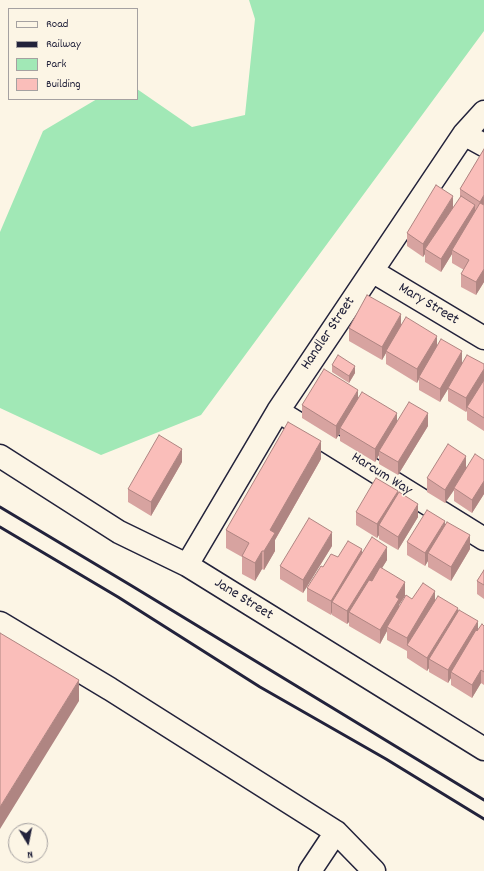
<!DOCTYPE html>
<style>
body{margin:0}
#map{position:relative;width:484px;height:871px;overflow:hidden;background:#fcf5e5;font-family:Dekko,sans-serif}
canvas{display:block}
.legend{position:absolute;left:8px;top:8px;width:130px;height:92px;box-sizing:border-box;background:#fcf5e5;border:1px solid #a5a1a1;margin:0;padding:5px 7px;list-style:none;font-size:12px;color:#22223b}
.legend li{display:flex;align-items:center;gap:8px;height:20px}
.legend b{width:20px;border:1px solid #a5a1a1}
.north{position:absolute;left:8px;top:823px;width:40px;height:40px;box-sizing:border-box;background:#fcf5e5;border:1px solid #a5a1a1;border-radius:50%;rotate:170deg;font-size:11px;font-weight:700;line-height:16px;text-align:center;color:#22223b}
.north::after{content:'';display:block;margin:auto;width:14px;height:18px;background:#22223b;clip-path:polygon(50% 0,100% 100%,50% 72%,0 100%)}
</style>
<div id="map">
<canvas width="484" height="871"></canvas>
<ul class="legend">
<li><b style="height:5px;background:#fcf5e5"></b>Road</li>
<li><b style="height:5px;background:#22223b"></b>Railway</li>
<li><b style="height:11px;background:#a1e8b6"></b>Park</li>
<li><b style="height:11px;background:#fabeba"></b>Building</li>
</ul>
<div class="north">N</div>
</div>
<script>
const g = document.querySelector('canvas').getContext('2d');
g.lineJoin = 'round';
function fillPath(path, color) {
  g.fillStyle = color;
  g.fill(path, 'evenodd');
}
function shape(rows) {
  const path = new Path2D();
  for (const r of rows) {
    path.moveTo(r[0], r[1]);
    for (let i = 2; i < r.length; i += 2) path.lineTo(r[i], r[i + 1]);
  }
  return path;
}
function strokePath(path, color, width, dash) {
  g.strokeStyle = color;
  g.lineWidth = width;
  g.lineCap = dash ? 'butt' : 'round';
  g.setLineDash(dash || []);
  g.stroke(path);
}
function write(font, color, halo, rows, align = 'center') {
  g.font = font + ' Dekko,sans-serif';
  g.lineWidth = 3;
  g.setLineDash([]);
  g.textBaseline = 'middle';
  g.strokeStyle = halo;
  g.fillStyle = color;
  for (const [text, x, y, turn = 0] of rows) {
    g.save();
    g.translate(x, y);
    g.rotate((+turn || 0) * Math.PI / 180);
    g.textAlign = isNaN(turn) ? turn : align;
    if (halo) g.strokeText(text, 0, 0);
    g.fillText(text, 0, 0);
    g.restore();
  }
}
fillPath(shape([
 [249,0,484,0,484,31,201,415,101,455,0,408,0,232,43,131,97,99,137,99,137,89,192,127,245,115,255,19]
]), '#a1e8b6');
const minor = shape([
 [464,134,484,145],
 [372,271,484,338],
 [278,411,484,539],
 [0,456,119,532,187,565,484,749],
 [187,565,278,411,464,134,484,112],
 [0,623,110,689,336,832,374,871],
 [310,871,336,832]
]);
strokePath(minor, '#22223b', 25);
strokePath(minor, '#fcf5e5', 22);
strokePath(shape([
 [0,507,132,586,484,800],
 [0,527,118,597,260,687,386,759,484,819]
]), '#22223b', 3);
fillPath(shape([
 [484,149,484,282,476,295,461,287,461,274,464,270,452,263,452,254,441,272,425,262,425,254,423,257,407,246,407,233,453,209,460,198,460,189],
 [401,326,437,345,462,363,484,364,484,431,467,420,467,411,466,412,448,401,448,389,440,402,419,390,419,379,417,383,386,364,386,353,382,360,349,341,349,328],
 [332,365,355,373,349,383,332,372],
 [358,397,397,422,428,426,398,475,379,464,379,455,375,462,340,441,340,433,336,439,302,418,302,405],
 [321,459,275,540,275,551,264,570,262,569,255,581,242,574,242,557,226,548,226,530],
 [484,460,484,494,472,513,454,501,454,490,445,503,427,492,427,478,466,467],
 [182,462,151,516,128,502,128,489],
 [398,494,418,517,398,550,379,539,379,535,377,538,356,525,356,512],
 [445,526,470,549,451,581,428,567,428,561,425,566,407,555,407,542],
 [332,546,303,593,280,579,280,566],
 [362,553,387,560,382,568,405,596,399,605,399,607,412,599,435,600,458,611,478,630,484,626,484,685,481,683,472,698,451,685,451,678,448,683,429,672,429,668,427,671,407,658,407,650,407,651,387,640,387,631,380,644,349,626,349,622,347,624,332,615,332,612,331,615,307,601,307,588,323,567,338,557],
 [484,570,484,599,477,594,477,581]
]), '#d7a3a0');
fillPath(shape([
 [484,195,484,208,480,215,480,202],
 [453,196,453,209,425,249,425,254,423,257,423,244],
 [475,205,475,219,452,250,452,254,441,272,441,259],
 [484,269,484,282,476,295,476,282],
 [401,314,401,327,386,351,386,353,382,360,382,347],
 [437,336,437,349,419,377,419,379,417,383,417,369],
 [462,351,462,364,448,388,448,389,440,402,440,389],
 [355,366,355,373,349,383,349,376],
 [484,369,484,382,467,407,466,412,466,398],
 [358,390,358,403,340,428,340,433,336,439,336,426],
 [397,413,397,426,379,451,379,455,375,462,375,449],
 [428,413,428,426,398,475,398,462],
 [321,441,321,459,275,540,275,551,264,570,264,551,270,530],
 [182,449,182,462,151,516,151,502],
 [466,456,466,469,454,488,454,490,445,503,445,490],
 [484,481,484,494,472,513,472,500],
 [398,491,398,505,379,525,379,535,377,538,377,524],
 [418,504,418,517,398,550,398,537],
 [445,521,445,534,428,553,428,561,425,566,425,553],
 [332,532,332,546,303,593,303,580],
 [470,535,470,549,451,581,451,567],
 [387,547,387,560,353,615,349,612,349,622,347,624,347,611],
 [362,549,362,563,332,602,332,612,331,615,331,601],
 [262,551,262,569,255,581,255,563],
 [405,582,405,596,399,605,399,612,387,627,387,631,380,644,380,630,396,597],
 [435,591,435,604,407,645,407,651,407,638],
 [458,608,458,621,429,659,429,668,427,671,427,658],
 [478,621,478,634,451,672,451,678,448,683,448,670],
 [481,670,481,683,472,698,472,685],
 [79,680,79,701,0,829,0,807]
]), '#af8582');
const building = shape([
 [484,149,484,195,480,202,460,189,484,149],
 [436,185,453,196,423,244,407,233,436,185],
 [461,196,475,205,441,259,425,249,461,196],
 [480,203,484,205,484,269,476,282,461,274,469,260,452,250,480,203],
 [367,295,401,314,382,347,349,328,367,295],
 [406,317,437,336,417,369,386,351,406,317],
 [441,339,462,351,440,389,419,377,441,339],
 [338,355,355,366,349,376,332,365,338,355],
 [467,355,484,364,484,369,466,398,448,388,467,355],
 [324,369,358,390,336,426,302,405,324,369],
 [484,380,484,418,467,407,484,380],
 [362,392,397,413,375,449,340,428,362,392],
 [409,402,428,413,398,462,379,451,409,402],
 [288,422,321,441,270,530,275,533,264,551,262,551,255,563,242,556,249,543,226,530,288,422],
 [159,435,182,449,151,502,128,489,159,435],
 [448,444,466,456,445,490,427,478,448,444],
 [475,454,484,460,484,481,472,500,454,488,475,454],
 [376,478,398,491,377,524,356,512,376,478],
 [399,492,418,504,398,537,379,525,399,492],
 [427,510,445,521,425,553,407,542,427,510],
 [309,518,332,532,303,580,280,566,309,518],
 [447,522,470,535,451,567,428,553,447,522],
 [372,537,387,547,347,611,332,602,372,537],
 [348,541,362,549,331,601,307,588,321,566,323,567,331,554,338,557,348,541],
 [380,567,405,582,396,597,399,599,380,630,349,612,369,580,372,581,380,567],
 [484,570,484,585,477,581,484,570],
 [423,583,435,591,407,638,387,627,406,595,412,599,423,583],
 [438,596,458,608,427,658,407,645,438,596],
 [459,610,478,621,448,670,429,659,459,610],
 [482,624,484,626,484,672,481,670,472,685,451,672,476,630,477,631,482,624],
 [0,633,79,680,0,807,0,633]
]);
fillPath(building, '#fabeba');
strokePath(building, '#af8582', 1);
write('15px', '#22223b', '#fcf5e5', [
 ["Mary Street",428,305,31],
 ["Handler Street",329,334,-56],
 ["Harcum Way",381,475,32],
 ["Jane Street",243,600,32]
]);
</script>
